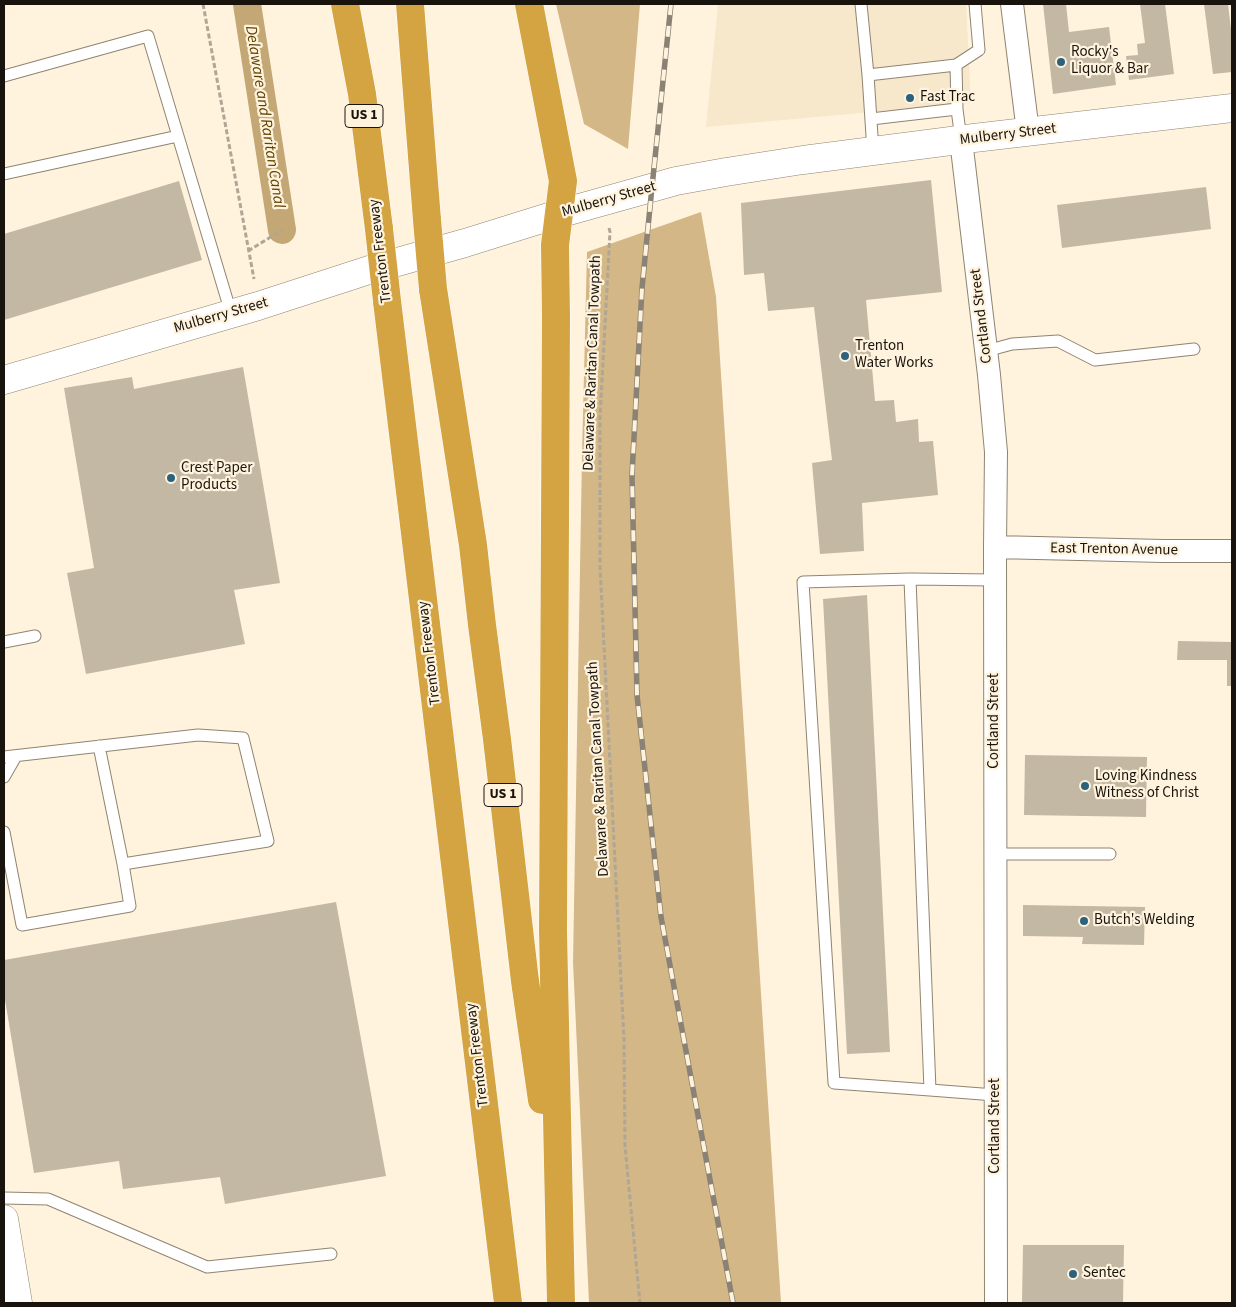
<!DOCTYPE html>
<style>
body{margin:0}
#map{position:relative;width:1236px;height:1307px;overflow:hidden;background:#fff3de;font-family:"Source Sans 3",sans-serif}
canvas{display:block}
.frame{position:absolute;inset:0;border:5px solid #18140d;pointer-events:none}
</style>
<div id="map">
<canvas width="1236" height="1307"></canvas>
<div class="frame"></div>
</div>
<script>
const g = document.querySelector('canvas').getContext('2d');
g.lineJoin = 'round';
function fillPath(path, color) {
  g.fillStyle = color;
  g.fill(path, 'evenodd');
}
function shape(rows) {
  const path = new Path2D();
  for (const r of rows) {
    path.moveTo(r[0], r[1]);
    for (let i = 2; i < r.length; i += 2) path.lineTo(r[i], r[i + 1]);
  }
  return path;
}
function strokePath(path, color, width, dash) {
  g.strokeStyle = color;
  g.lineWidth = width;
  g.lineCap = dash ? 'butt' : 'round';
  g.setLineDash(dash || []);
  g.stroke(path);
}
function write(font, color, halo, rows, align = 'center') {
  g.font = font + ' "Source Sans 3",sans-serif';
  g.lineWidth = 4.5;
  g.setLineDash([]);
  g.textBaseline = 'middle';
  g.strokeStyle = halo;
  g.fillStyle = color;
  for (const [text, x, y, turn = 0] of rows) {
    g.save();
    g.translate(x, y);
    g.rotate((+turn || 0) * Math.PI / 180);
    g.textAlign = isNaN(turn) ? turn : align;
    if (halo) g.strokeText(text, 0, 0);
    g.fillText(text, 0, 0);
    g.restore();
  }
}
fillPath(shape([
 [718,4,966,4,971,103,706,127]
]), '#f7e8cc');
fillPath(shape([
 [556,4,640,4,628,149,584,124],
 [701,212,716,297,781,1303,589,1303,573,962,582,456,587,252]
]), '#d3b786');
strokePath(shape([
 [247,4,282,230]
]), '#c3a876', 28);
fillPath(shape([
 [1043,4,1066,4,1069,32,1109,27,1116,85,1053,94],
 [1140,4,1165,4,1174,74,1129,80,1126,56,1138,55,1137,44,1145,43],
 [1204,4,1228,4,1232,38,1232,72,1213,74],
 [931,180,942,292,866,300,875,401,894,400,896,422,918,419,919,442,933,441,938,495,862,503,864,551,820,554,812,463,832,460,814,307,768,311,764,273,744,275,741,203],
 [179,181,202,260,4,320,4,234],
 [1206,187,1211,229,1062,248,1057,205],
 [243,367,280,583,234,590,245,644,86,674,67,573,94,568,64,388,132,377,134,389],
 [867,595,890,1052,847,1054,823,599],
 [1178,641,1232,642,1232,686,1227,686,1227,660,1177,660],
 [1025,755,1147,757,1146,817,1024,815],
 [336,902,386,1176,225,1204,220,1177,123,1189,119,1161,34,1173,4,994,4,960],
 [1023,905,1145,907,1144,945,1082,944,1083,937,1023,936],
 [1023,1245,1124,1245,1123,1303,1022,1303]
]), '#c3b8a4');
const lane = shape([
 [861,4,868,75],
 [956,65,979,50,975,4],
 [4,76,148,36,231,313],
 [871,119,957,109],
 [873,151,868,75,956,65,957,109,961,140],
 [4,174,178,136],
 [986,351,1012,344,1058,341,1095,360,1194,349],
 [910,579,803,582,834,1083,930,1090],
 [995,580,910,579,930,1090,995,1095],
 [4,642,35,636],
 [4,757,198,735,243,738,268,841,123,864,99,746],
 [4,777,16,756],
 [4,832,22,925,130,906,123,864],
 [995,854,1110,854],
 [4,1198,48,1199,207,1267,331,1254]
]);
const street = shape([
 [1012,4,1028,132],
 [961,140,989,375,996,452,995,547,996,1303],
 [995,547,1163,551,1232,551]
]);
const secondary = shape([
 [4,380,258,306,369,270,465,243,558,214,676,181,726,172,803,160,974,138,1232,108],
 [4,1219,18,1303]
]);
const highway = shape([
 [345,4,362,94,379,229],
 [410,4,427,220],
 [529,4,563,181,555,245,556,317,553,931,561,1303],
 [433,289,473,545,482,625,497,739,525,981,542,1100],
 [387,301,508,1303]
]);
strokePath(lane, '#8f8471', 13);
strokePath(street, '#8f8471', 24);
strokePath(secondary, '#8f8471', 29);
strokePath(highway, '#fff', 29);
strokePath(shape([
 [203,4,254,279],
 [609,228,610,232,600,418,600,566,624,1040,625,1146,640,1303],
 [248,251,282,230]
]), '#afa695', 3, [5, 2.5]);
strokePath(lane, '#fff', 11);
strokePath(street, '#fff', 22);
strokePath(secondary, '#fff', 28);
strokePath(highway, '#d4a443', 28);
const rail = shape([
 [671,4,652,187,642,288,632,475,637,695,661,917,733,1303]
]);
strokePath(rail, '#8a8274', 5.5);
strokePath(rail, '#fff3de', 4, [11]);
const highwayBridge = shape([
 [427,220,433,289],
 [379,229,387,301]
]);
strokePath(highwayBridge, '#fff', 29, []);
strokePath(highwayBridge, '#d4a443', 28);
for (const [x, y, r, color] of [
 [1061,62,5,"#2b627d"],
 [910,98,5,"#2b627d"],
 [845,356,5,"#2b627d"],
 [171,478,5,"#2b627d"],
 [1085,786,5,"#2b627d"],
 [1084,921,5,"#2b627d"],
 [1073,1274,5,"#2b627d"]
]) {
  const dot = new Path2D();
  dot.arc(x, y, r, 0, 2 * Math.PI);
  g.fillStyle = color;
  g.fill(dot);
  strokePath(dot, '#fff3de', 2);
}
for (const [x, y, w] of [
 [364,116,38],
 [503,795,38]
]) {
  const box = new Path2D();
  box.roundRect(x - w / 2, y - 11.5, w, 23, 4);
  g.fillStyle = '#fff3de';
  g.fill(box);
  strokePath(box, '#18140d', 1);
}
write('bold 14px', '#18140d', null, [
 ["US 1",364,116],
 ["US 1",503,795]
]);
write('15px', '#18140d', '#fff3de', [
 ["Rocky's",1071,53],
 ["Liquor & Bar",1071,70],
 ["Fast Trac",920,98],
 ["Trenton",855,347],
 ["Water Works",855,364],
 ["Crest Paper",181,469],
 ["Products",181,486],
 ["Loving Kindness",1095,777],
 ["Witness of Christ",1095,794],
 ["Butch's Welding",1094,921],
 ["Sentec",1083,1274]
], 'left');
write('15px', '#18140d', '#fff3de', [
 ["Mulberry Street",1008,135,-7],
 ["Mulberry Street",609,200,-16],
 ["Trenton Freeway",381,251,-97],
 ["Mulberry Street",221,316,-16],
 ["Cortland Street",982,316,-97],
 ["Delaware & Raritan Canal Towpath",593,363,-88],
 ["East Trenton Avenue",1114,550,1],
 ["Trenton Freeway",430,653,-97],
 ["Cortland Street",995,721,-90],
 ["Delaware & Raritan Canal Towpath",599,769,-93],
 ["Trenton Freeway",478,1055,-97],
 ["Cortland Street",996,1126,-90]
]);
write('italic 16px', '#5e4301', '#fff3de', [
 ["Delaware and Raritan Canal",264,117,81]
]);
</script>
